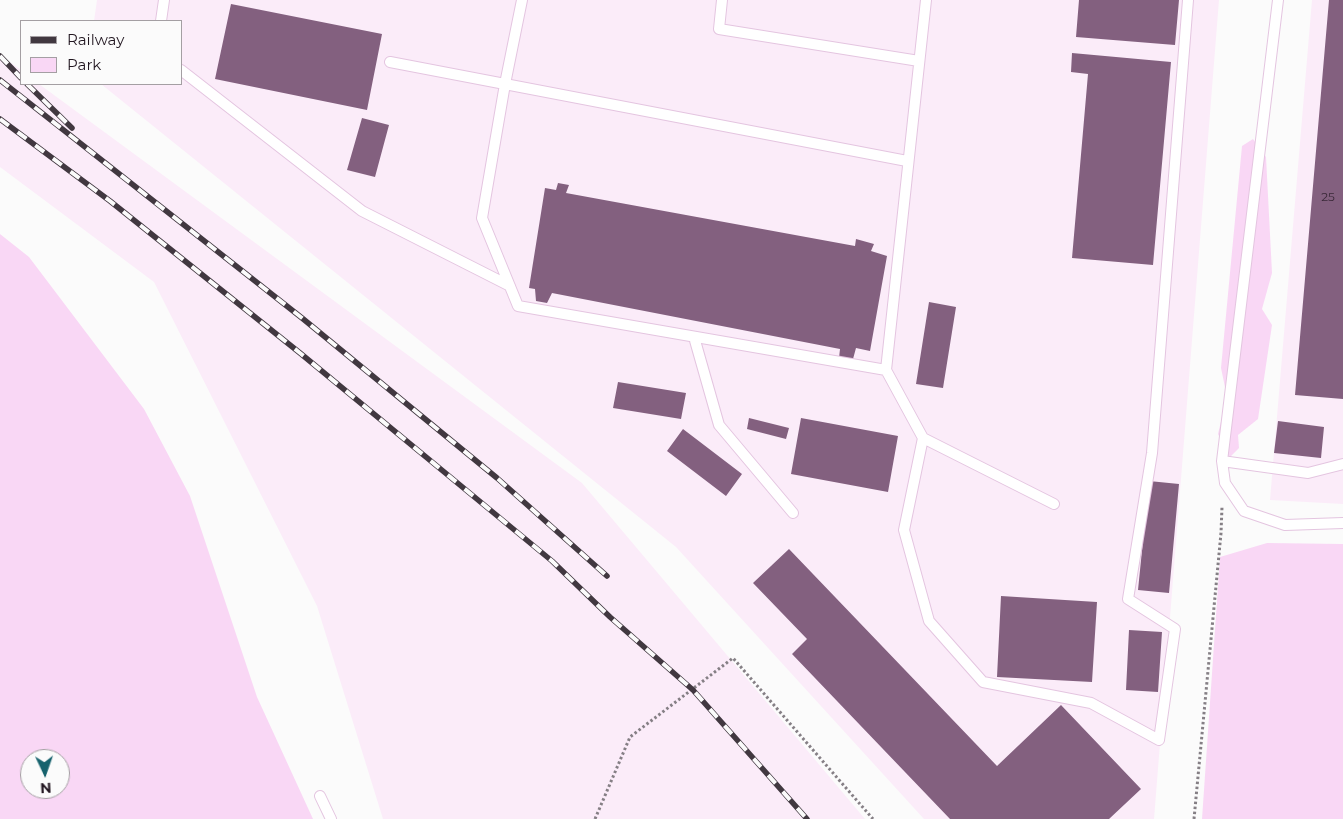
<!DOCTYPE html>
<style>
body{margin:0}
#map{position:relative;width:1343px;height:819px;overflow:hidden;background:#fbfbfb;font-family:Montserrat,sans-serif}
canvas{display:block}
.legend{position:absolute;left:20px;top:20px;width:162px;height:65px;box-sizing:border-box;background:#fbfbfb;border:1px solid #a49fa3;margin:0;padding:6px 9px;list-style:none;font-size:15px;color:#211620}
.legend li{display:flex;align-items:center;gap:10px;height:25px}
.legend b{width:25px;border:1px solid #a49fa3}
.north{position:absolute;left:20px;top:749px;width:50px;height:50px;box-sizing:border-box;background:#fbfbfb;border:1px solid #a49fa3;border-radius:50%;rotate:177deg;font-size:14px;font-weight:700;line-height:20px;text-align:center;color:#211620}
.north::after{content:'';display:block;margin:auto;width:18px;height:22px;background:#16626d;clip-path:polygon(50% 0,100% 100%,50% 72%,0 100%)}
</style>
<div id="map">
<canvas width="1343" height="819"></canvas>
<ul class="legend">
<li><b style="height:6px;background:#413840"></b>Railway</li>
<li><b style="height:14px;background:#f9d7f5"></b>Park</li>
</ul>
<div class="north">N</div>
</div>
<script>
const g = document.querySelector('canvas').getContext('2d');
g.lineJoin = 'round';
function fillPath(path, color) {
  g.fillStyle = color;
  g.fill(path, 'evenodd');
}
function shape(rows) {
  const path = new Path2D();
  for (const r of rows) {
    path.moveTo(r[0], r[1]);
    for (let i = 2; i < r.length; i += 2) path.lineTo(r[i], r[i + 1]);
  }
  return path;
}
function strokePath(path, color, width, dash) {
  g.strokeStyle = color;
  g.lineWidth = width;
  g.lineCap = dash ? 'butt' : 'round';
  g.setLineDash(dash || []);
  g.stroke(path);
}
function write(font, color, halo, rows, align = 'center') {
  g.font = font + ' Montserrat,sans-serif';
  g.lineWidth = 4.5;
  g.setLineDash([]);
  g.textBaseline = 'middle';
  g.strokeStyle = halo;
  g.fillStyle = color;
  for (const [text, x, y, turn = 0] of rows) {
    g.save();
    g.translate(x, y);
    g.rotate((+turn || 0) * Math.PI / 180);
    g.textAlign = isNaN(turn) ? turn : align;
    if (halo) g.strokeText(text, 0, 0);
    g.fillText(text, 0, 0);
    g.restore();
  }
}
fillPath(shape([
 [97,0,1219,0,1154,819,924,819,676,547,101,84,181,84,181,21,94,21],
 [1312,0,1343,0,1343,504,1270,500],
 [0,55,21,70,21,84,39,84,582,483,865,819,383,819,317,606,154,282,0,167]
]), '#fbecf9');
fillPath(shape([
 [1253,139,1266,157,1272,273,1262,309,1272,325,1258,419,1238,435,1239,448,1229,458,1218,434,1227,397,1221,368,1242,146],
 [0,234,29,257,144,409,190,496,257,697,313,819,0,819],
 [30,759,60,759,60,789,30,789],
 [1267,543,1343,544,1343,819,1202,819,1220,557]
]), '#f9d7f5');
fillPath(shape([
 [1079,0,1179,0,1175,45,1076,37],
 [1329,0,1343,0,1343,399,1295,395],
 [231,4,382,34,367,110,215,79],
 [1072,53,1171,62,1153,265,1072,258,1088,74,1071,72],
 [362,118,389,125,375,177,347,170],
 [558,183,569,185,566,193,855,246,856,239,874,244,871,251,887,256,870,351,856,348,853,359,839,358,840,349,552,293,547,303,536,301,535,289,529,288,545,188,556,190],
 [929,302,956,307,943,388,916,384],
 [618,382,686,393,681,419,613,408],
 [749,418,789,428,786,439,747,429],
 [801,418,898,436,888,492,791,474],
 [1278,421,1324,427,1321,458,1274,453],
 [683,429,742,474,726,496,667,451],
 [1149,481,1179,484,1169,593,1138,590],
 [789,549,997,766,1061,705,1141,789,1109,819,950,819,792,654,807,639,753,583],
 [1001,596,1097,602,1092,682,997,677],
 [1129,630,1162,632,1158,692,1126,690]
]), '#83607f');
const lane = shape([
 [522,0,505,84,482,218,518,306,886,370],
 [722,0,719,29,919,61],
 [926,0,886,370,923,438,1054,504],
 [1278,0,1222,461,1225,483,1244,511,1285,525,1343,523],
 [161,21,164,0],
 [390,62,907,161],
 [181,70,362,211,510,286],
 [694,337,719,425,793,513],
 [923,438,904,530,929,621,983,682,1091,703,1159,740,1175,629,1128,599,1152,453,1188,0],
 [1222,461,1308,473,1343,464],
 [320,796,331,819]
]);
strokePath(lane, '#e4c5e0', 12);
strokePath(shape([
 [595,819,630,737,733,658,873,819],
 [1194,819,1221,533,1222,507]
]), '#857f85', 3, [2.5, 2.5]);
strokePath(lane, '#fff', 10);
const rail = shape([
 [0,56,21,78],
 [0,80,302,318,497,478,607,576],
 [27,84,72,128],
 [0,119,110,201,300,353,552,561,610,617,693,690,807,819]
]);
strokePath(rail, '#413840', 5.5);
strokePath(rail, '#fbfbfb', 4, [11]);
write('12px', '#3a2838', null, [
 ["25",1328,197]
]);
</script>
